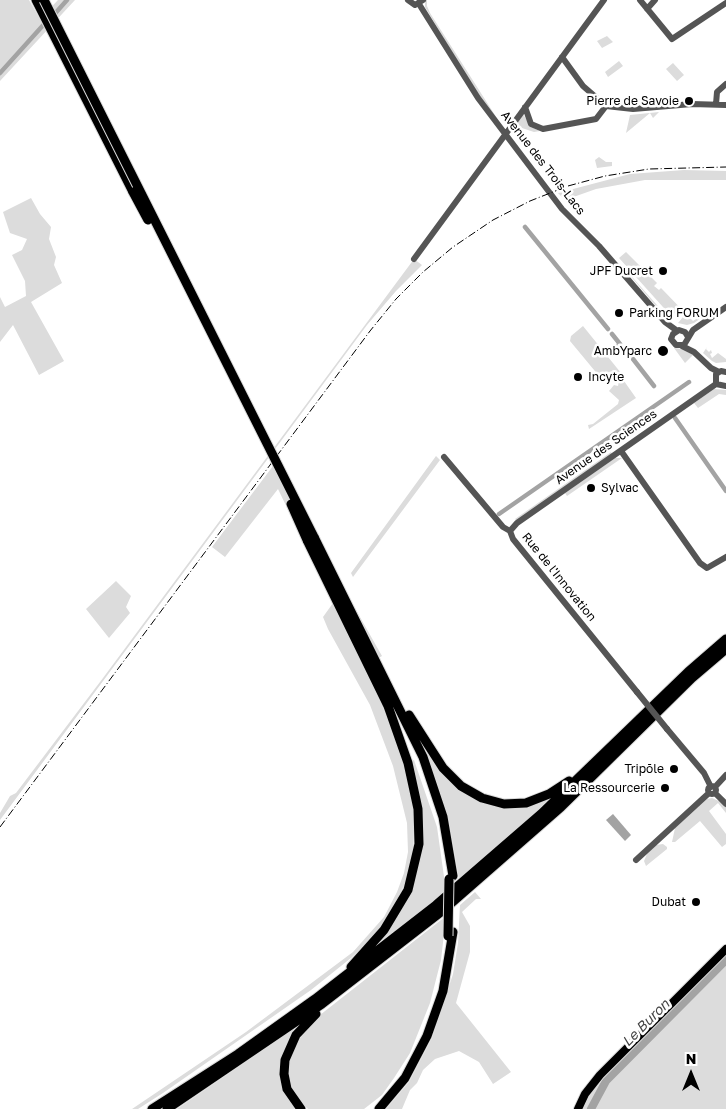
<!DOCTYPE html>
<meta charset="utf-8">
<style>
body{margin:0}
#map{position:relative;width:726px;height:1109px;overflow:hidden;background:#fff;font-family:"Golos Text",sans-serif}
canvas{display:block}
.north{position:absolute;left:666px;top:1049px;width:50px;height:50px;-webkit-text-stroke:4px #fff;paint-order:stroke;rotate:0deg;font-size:14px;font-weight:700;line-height:20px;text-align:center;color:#000}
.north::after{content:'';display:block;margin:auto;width:18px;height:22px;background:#000;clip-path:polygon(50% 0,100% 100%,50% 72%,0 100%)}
</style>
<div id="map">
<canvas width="726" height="1109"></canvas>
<div class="north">N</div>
</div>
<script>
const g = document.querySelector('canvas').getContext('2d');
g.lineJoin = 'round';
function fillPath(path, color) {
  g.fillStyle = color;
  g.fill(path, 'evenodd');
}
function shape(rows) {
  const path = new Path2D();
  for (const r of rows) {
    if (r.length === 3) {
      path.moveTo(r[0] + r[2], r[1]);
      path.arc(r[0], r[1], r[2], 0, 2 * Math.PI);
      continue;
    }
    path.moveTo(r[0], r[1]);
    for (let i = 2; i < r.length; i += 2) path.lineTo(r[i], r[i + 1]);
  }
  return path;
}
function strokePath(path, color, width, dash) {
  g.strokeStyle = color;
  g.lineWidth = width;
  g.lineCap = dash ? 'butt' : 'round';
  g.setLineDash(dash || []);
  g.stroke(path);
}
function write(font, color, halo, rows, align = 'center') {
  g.font = font + ' "Golos Text",sans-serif';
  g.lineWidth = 5;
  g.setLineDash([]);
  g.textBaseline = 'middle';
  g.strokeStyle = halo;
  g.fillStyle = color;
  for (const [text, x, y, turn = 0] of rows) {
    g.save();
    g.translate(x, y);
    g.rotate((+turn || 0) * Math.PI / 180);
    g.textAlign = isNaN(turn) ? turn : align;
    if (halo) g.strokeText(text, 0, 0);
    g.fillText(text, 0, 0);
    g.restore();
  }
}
fillPath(shape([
 [0,0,29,0,40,19,58,0,75,0,0,81],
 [425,0,427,0,427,6,430,13,500,123,476,92,425,7],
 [607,36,613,42,602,48,597,41],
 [619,61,623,66,608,77,605,72],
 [673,63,684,75,677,81,666,69],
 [659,112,653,118,650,113,626,133,630,115],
 [523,114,531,127,540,131,534,132,513,125],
 [599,157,606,162,612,162,612,166,597,168,595,160],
 [684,170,726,171,726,180,645,180,596,189,565,200,558,193,630,174],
 [31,198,40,214,51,227,49,239,56,257,54,265,62,283,31,302,64,361,39,375,13,325,0,342,0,297,5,307,26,296,25,281,12,255,22,250,27,239,10,233,3,212],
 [626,252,657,283,654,286,659,290,661,288,693,321,713,307,714,309,694,323,687,325,678,323,683,317,678,311,671,316,619,258],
 [414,259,422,265,396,291,367,325,0,820,0,813,10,796,16,793,103,678],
 [618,261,672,322,670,323],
 [583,326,621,373,614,382,604,382,570,341,571,336],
 [707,347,706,349,709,352,711,350,712,353,710,354,712,358,718,353,726,359,726,362,716,363,712,361,703,353],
 [674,348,683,349,693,355,685,363],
 [625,378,624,381,636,398,589,429,588,425,593,424,618,404,619,400,609,391,614,385,618,386,619,381],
 [714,389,726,390,726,395,719,394,698,408,694,403],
 [611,452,612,454,517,521,515,519],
 [436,456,440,460,353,577,351,573],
 [279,458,343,587,382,656,365,666,392,729,404,763,414,813,413,850,405,883,391,912,372,938,351,958,311,990,163,1093,138,1109,132,1109,246,1032,353,952,384,917,397,892,404,873,408,852,407,823,393,766,370,705,328,629,323,617,333,603,278,489,225,557,212,547],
 [615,458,622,458,567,496,565,493],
 [116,581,131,596,126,607,130,613,109,638,86,609],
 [419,736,441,769,494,804,557,794,459,879,449,821],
 [414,760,437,827,446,891,367,955,398,916,408,896,419,864,421,852,411,761],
 [712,798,721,802,726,807,726,813,718,803,709,811,726,834,726,844,722,847,700,821,675,842,672,842,675,828,707,799],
 [663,844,667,847,667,849,646,866,644,861,647,854,656,845],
 [475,892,481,899,476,899,462,912,470,926,470,952,456,1003,511,1072,493,1084,479,1062,459,1051,435,1059,423,1070,417,1083,410,1090,402,1109,386,1109,409,1082,432,1038,453,974,458,943,460,905],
 [446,916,441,960,430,1003,410,1053,394,1078,382,1095,364,1109,308,1109,295,1096,288,1080,289,1059,298,1039,320,1015],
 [726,952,726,1109,578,1109,585,1094],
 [301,1024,282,1069,299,1109,177,1109]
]), '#dcdcdc');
fillPath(shape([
 [613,814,631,835,625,841,606,820]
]), '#a3a3a3');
strokePath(shape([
 [52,17,67,0],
 [0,73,46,22],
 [525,227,608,329],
 [612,334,620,344,616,347],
 [633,359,654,386],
 [675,418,726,491],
 [499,514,689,382]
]), '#a3a3a3', 4.5);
strokePath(shape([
 [591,1109,606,1081,726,960]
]), '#a3a3a3', 8);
const major = shape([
 [578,1109,585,1094,600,1075,726,949]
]);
const highway = shape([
 [36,0,133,192],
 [314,537,423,757,443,817,453,876],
 [307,540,388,706,408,763,418,809,419,844,408,890,384,930,351,967],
 [409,715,443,768,461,786,482,798,504,804,526,803,549,794,569,781],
 [152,1109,238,1054,315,999,436,905,541,814,688,672,726,639],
 [167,1109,322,1004,441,912,561,807,692,678,726,649],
 [301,1109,287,1089,284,1074,285,1060,296,1035,316,1014],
 [379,1109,405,1078,427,1036,443,991,453,932]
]);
strokePath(major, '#dbdbdb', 10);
strokePath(highway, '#dbdbdb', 11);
strokePath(shape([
 [408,0,415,5,423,0],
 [640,0,672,39,726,3],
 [419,4,478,98,562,209,599,246,665,322,676,330],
 [647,9,655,0],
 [562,57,583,86,606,106,633,109,692,104,726,105],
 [716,104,717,92,726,84],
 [525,107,531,124,543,129,596,119,606,106],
 [414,259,604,0],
 [688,337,685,332,679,330,673,334,671,339,676,345,684,345,693,330,726,307],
 [682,346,694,352,711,368,719,372],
 [716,384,716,374,721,371,726,372],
 [716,384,726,386],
 [621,451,700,563,707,568,726,557],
 [444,457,503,527,510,531],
 [510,531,517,523,716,384],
 [510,531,513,539,637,692],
 [667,729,704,773,711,787],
 [712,790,4],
 [715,787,726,775],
 [715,793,726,804],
 [636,860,709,793]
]), '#555', 6);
strokePath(major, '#000', 8);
strokePath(highway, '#000', 9);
strokePath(shape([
 [0,827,370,331,396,299,423,272,453,247,493,220,530,201,568,186,605,176,649,169,726,167]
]), '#000', 1, [8, 2.5, 1, 2.5]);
const highwayBridge = shape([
 [44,0,314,537],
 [133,192,148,220],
 [291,504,307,540],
 [448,936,449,879]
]);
strokePath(highwayBridge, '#dbdbdb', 11, []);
strokePath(shape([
 [637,692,667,729]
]), '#555', 6);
strokePath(highwayBridge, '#000', 9);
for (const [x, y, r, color] of [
 [689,101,5,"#000"],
 [663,271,5,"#000"],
 [619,313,5,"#000"],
 [663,351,6,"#000"],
 [578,377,5,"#000"],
 [591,488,5,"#000"],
 [674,769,5,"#000"],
 [665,788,5,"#000"],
 [696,902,5,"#000"]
]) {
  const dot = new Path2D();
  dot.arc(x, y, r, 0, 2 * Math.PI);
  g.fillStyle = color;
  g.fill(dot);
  strokePath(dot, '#fff', 2);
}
write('12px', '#000', '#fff', [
 ["Pierre de Savoie",679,101],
 ["JPF Ducret",653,271],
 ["Parking FORUM",629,313,"left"],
 ["AmbYparc",652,351],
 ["Incyte",588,377,"left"],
 ["Sylvac",601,488,"left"],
 ["Tripōle",664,769],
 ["La Ressourcerie",655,788],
 ["Dubat",686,902]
], 'right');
write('12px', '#000', '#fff', [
 ["Avenue des Trois-Lacs",543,163,52],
 ["Avenue des Sciences",606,447,-35],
 ["Rue de l'Innovation",559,577,51]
]);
write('italic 14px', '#444', '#fff', [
 ["Le Buron",646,1023,-45]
]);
</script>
